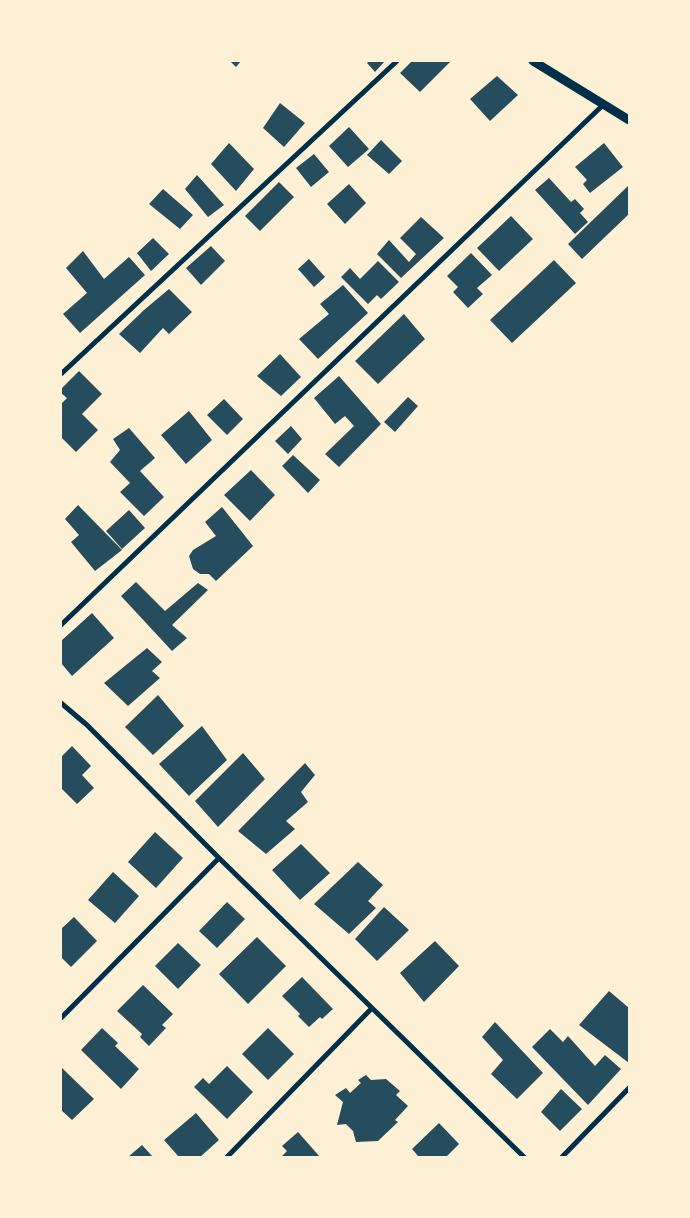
<!DOCTYPE html>
<style>
body{margin:0}
#map{position:relative;width:690px;height:1218px;overflow:hidden;background:#fdf0d5;font-family:"Source Sans 3",sans-serif}
canvas{display:block}
.frame{position:absolute;inset:0;border:62px solid #fdf0d5;pointer-events:none}
</style>
<div id="map">
<canvas width="690" height="1218"></canvas>
<div class="frame"></div>
</div>
<script>
const g = document.querySelector('canvas').getContext('2d');
g.lineJoin = 'round';
function fillPath(path, color) {
  g.fillStyle = color;
  g.fill(path, 'evenodd');
}
function shape(rows) {
  const path = new Path2D();
  for (const r of rows) {
    path.moveTo(r[0], r[1]);
    for (let i = 2; i < r.length; i += 2) path.lineTo(r[i], r[i + 1]);
  }
  return path;
}
function strokePath(path, color, width, dash) {
  g.strokeStyle = color;
  g.lineWidth = width;
  g.lineCap = dash ? 'butt' : 'round';
  g.setLineDash(dash || []);
  g.stroke(path);
}
fillPath(shape([
 [230,61,241,61,236,67],
 [369,61,385,61,375,72,367,63],
 [412,61,451,61,420,92,400,73],
 [497,76,518,95,490,121,470,99],
 [280,103,305,123,284,147,263,128],
 [349,127,369,149,348,167,329,146],
 [381,140,402,161,389,174,367,155],
 [229,143,254,169,236,191,211,164],
 [604,143,623,167,590,193,583,184,587,180,575,167],
 [314,154,329,172,311,187,296,168],
 [197,175,224,205,208,217,185,189],
 [549,178,571,202,575,199,584,209,580,213,588,222,575,234,535,190],
 [279,182,294,197,260,231,245,216],
 [349,184,366,203,345,224,327,204],
 [629,185,629,214,582,259,568,244],
 [163,189,193,215,180,229,149,204],
 [511,216,533,239,499,271,477,248],
 [421,217,444,238,401,278,377,254,389,240,409,262,416,254,400,238],
 [153,238,169,254,151,271,137,253],
 [211,246,225,261,201,285,186,268],
 [83,251,104,279,129,257,145,275,80,333,63,314,87,293,66,268],
 [471,253,492,275,477,288,483,294,468,308,453,292,458,287,447,276],
 [309,259,325,277,314,287,298,269],
 [554,260,576,283,512,343,490,320],
 [378,261,399,282,381,299,377,295,368,304,341,277,350,268,360,279],
 [343,285,368,313,318,359,299,339,329,314,320,304],
 [169,289,192,312,169,334,163,328,140,353,119,334,144,310],
 [404,314,425,339,378,384,355,361],
 [280,354,301,377,281,396,257,376],
 [79,371,102,394,82,414,98,430,76,452,61,437,61,404,67,398,61,393,61,389],
 [339,376,381,424,339,467,325,454,354,426,345,416,335,424,314,398],
 [408,397,418,406,395,432,384,422],
 [224,399,243,419,227,435,207,415],
 [189,411,212,440,186,464,161,435],
 [291,426,302,439,288,454,275,441],
 [129,428,155,458,140,471,164,497,144,516,120,492,130,483,110,462,120,450,113,439],
 [293,455,320,480,308,493,282,466],
 [251,470,275,495,250,521,224,495],
 [78,505,122,550,95,571,71,542,79,535,65,519],
 [222,507,253,546,216,581,209,574,200,574,193,569,189,556,193,550,216,536,205,522],
 [129,510,145,528,122,549,106,531],
 [136,582,165,611,198,583,208,590,172,625,187,638,172,651,121,596],
 [92,613,114,638,72,676,61,663,61,641],
 [147,648,162,662,152,671,160,678,128,706,104,683],
 [158,695,184,726,153,755,125,727],
 [202,726,227,760,189,796,159,764],
 [72,746,91,766,82,775,94,788,77,804,61,788,61,757],
 [243,753,265,779,218,827,195,801],
 [305,763,315,775,301,792,308,802,286,821,295,829,266,854,238,831],
 [155,832,183,858,156,888,128,862],
 [301,844,330,873,300,900,272,870],
 [358,862,383,885,368,901,376,908,349,934,314,904],
 [113,872,139,896,115,923,88,900],
 [227,902,245,919,217,948,199,931],
 [384,907,409,930,377,961,355,939],
 [74,917,97,941,71,967,61,957,61,929],
 [257,937,286,966,248,1004,219,974],
 [435,941,459,966,424,1002,400,973],
 [178,943,201,965,178,989,155,966],
 [302,977,333,1009,322,1019,320,1017,309,1027,298,1016,300,1014,282,996],
 [143,985,173,1014,162,1025,166,1028,149,1046,140,1037,142,1034,117,1011],
 [609,991,629,1008,629,1063,579,1025],
 [495,1022,543,1073,517,1099,491,1074,503,1060,482,1037],
 [102,1028,118,1043,115,1046,139,1069,121,1089,81,1050],
 [268,1028,294,1054,268,1080,242,1054],
 [550,1029,563,1042,568,1036,595,1066,605,1055,621,1069,588,1105,532,1047],
 [227,1066,253,1092,227,1119,194,1087,203,1078,209,1084],
 [61,1067,94,1099,72,1120,61,1110],
 [366,1075,371,1080,386,1079,400,1091,396,1095,408,1106,395,1120,398,1122,378,1141,356,1142,353,1131,346,1124,337,1125,343,1102,335,1095,346,1088,350,1093,361,1083,358,1080],
 [561,1089,582,1109,560,1131,541,1112],
 [196,1113,219,1140,200,1157,179,1157,164,1140],
 [439,1123,459,1144,446,1157,419,1157,412,1149],
 [298,1132,320,1157,281,1157,287,1151,282,1146],
 [142,1145,153,1157,128,1157]
]), '#264d5e');
strokePath(shape([
 [61,374,397,61],
 [61,625,603,105],
 [61,703,87,725,219,858,524,1157],
 [61,1018,219,858],
 [227,1157,372,1008],
 [562,1157,629,1088]
]), '#003049', 5);
strokePath(shape([
 [533,61,629,120]
]), '#003049', 9);
</script>
